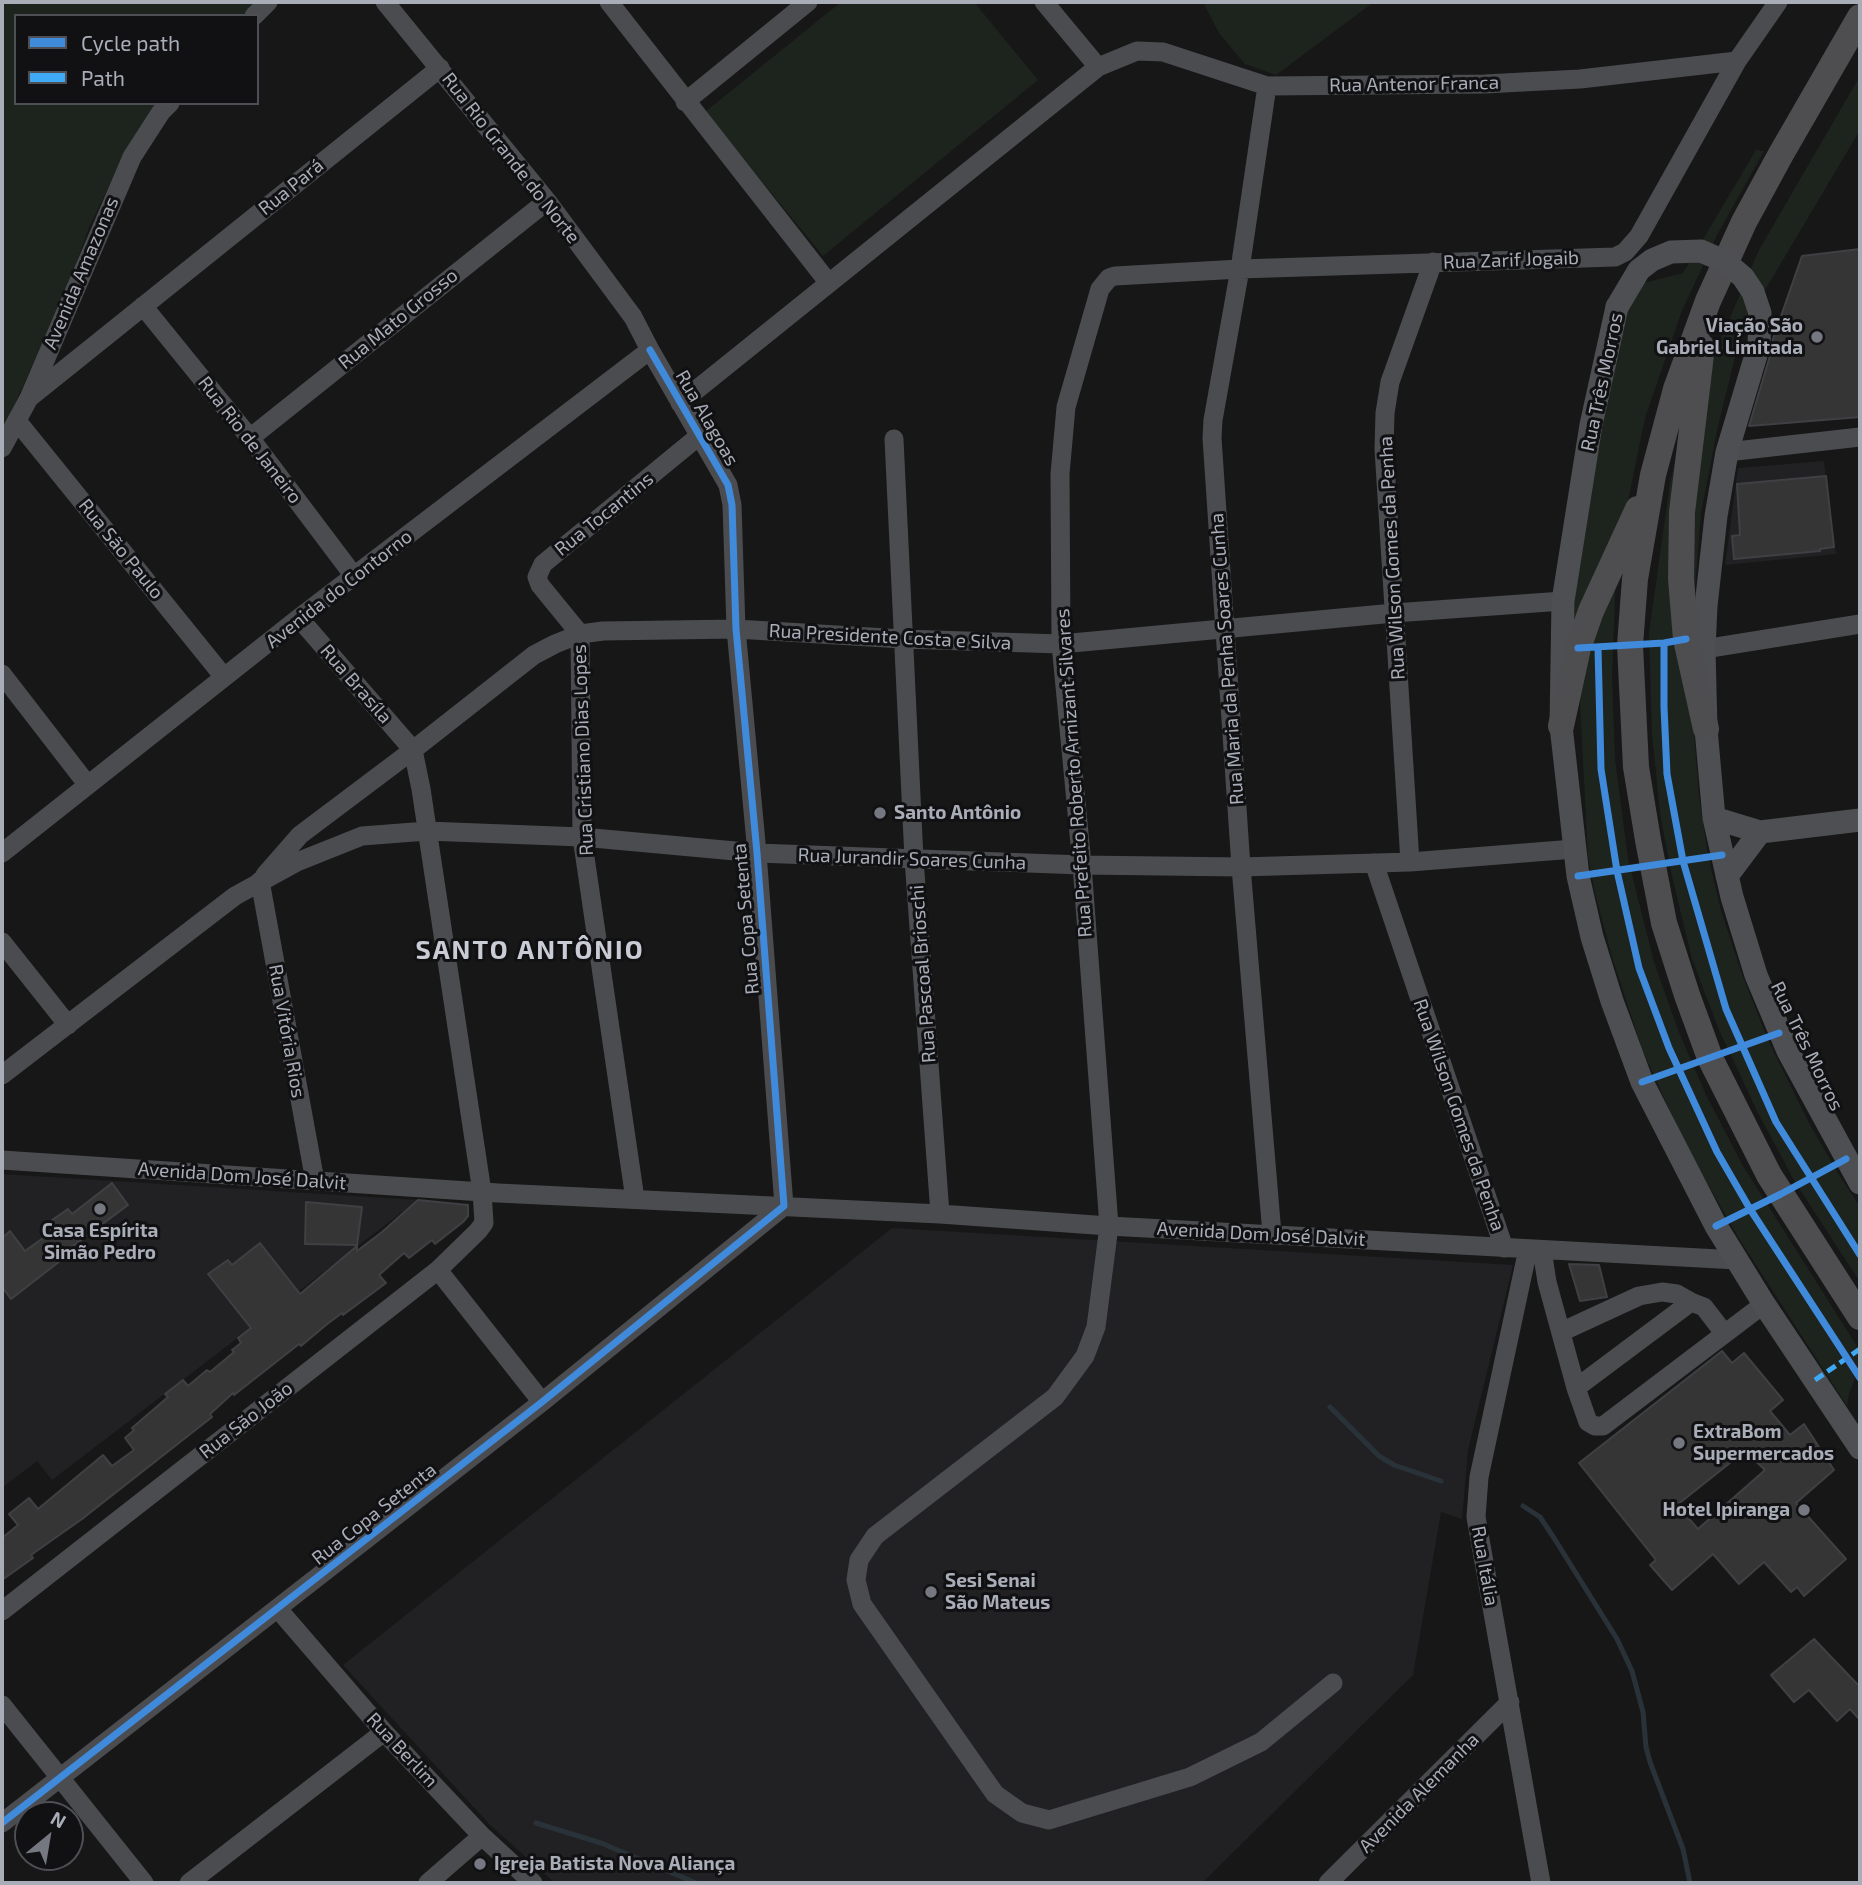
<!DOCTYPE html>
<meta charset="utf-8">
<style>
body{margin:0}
#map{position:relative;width:1862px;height:1885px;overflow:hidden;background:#171717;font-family:"Exo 2",sans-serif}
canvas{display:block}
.frame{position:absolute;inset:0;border:4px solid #a8adb8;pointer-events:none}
.legend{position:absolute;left:14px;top:14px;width:245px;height:91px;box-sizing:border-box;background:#111113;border:2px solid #4d4f55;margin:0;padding:9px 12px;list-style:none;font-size:21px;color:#a8adb8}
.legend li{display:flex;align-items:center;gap:14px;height:35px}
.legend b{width:35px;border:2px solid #4d4f55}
.north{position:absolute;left:14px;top:1801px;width:70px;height:70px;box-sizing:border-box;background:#111113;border:2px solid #4d4f55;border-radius:50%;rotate:30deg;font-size:19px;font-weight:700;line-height:28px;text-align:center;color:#a8adb8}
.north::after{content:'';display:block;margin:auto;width:24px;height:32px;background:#757880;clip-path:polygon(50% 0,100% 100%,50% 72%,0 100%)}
</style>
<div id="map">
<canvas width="1862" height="1885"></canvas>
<div class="frame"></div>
<ul class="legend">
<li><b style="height:9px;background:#408adc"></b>Cycle path</li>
<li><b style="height:9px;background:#3fa9f5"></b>Path</li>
</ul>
<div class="north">N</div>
</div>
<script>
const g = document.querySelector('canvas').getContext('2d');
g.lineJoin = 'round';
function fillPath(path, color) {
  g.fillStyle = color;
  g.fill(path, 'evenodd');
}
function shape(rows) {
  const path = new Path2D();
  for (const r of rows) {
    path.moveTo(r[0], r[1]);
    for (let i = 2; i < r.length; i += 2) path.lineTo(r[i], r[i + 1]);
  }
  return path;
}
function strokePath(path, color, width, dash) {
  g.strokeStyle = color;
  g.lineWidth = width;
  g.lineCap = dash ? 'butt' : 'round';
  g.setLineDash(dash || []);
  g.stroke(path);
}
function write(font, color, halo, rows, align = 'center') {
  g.font = font + ' "Exo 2",sans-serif';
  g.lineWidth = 6;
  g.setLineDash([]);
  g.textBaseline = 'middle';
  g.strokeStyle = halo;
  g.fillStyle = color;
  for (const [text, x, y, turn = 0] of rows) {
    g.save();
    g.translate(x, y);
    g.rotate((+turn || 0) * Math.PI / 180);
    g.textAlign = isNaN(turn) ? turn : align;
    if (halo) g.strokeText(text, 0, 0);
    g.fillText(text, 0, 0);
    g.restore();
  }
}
fillPath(shape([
 [1824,461,1836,554,1725,565,1738,468],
 [2,1174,418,1200,52,1480,37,1461,2,1488],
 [892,1228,1513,1265,1468,1450,1462,1519,1441,1512,1413,1675,1202,1883,555,1883,490,1825,343,1665]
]), '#212123');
fillPath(shape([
 [2,2,257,2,244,16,16,16,16,103,161,103,132,140,89,227,70,281,2,433],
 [841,2,974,2,1038,80,823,256,705,112],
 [1203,2,1374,2,1276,75,1245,64,1219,33],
 [1860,76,1860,130,1742,329,1718,426,1701,513,1695,588,1686,560,1713,365,1717,348,1759,250],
 [1756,150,1764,151,1717,235,1681,313,1645,418,1626,511,1573,628,1576,584,1598,450,1619,339,1632,298,1644,283,1683,273],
 [1680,441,1693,720,1699,796,1708,855,1721,911,1743,977,1769,1042,1808,1121,1836,1170,1860,1207,1860,1282,1795,1182,1757,1111,1719,1030,1692,959,1671,872,1660,813,1652,734,1649,633,1670,483],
 [1616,572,1612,676,1615,759,1628,859,1654,962,1678,1030,1706,1095,1743,1166,1860,1351,1860,1366,1849,1394,1847,1406,1738,1237,1687,1148,1642,1049,1612,957,1595,893,1588,856,1580,703,1581,665]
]), '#1d241e');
strokePath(shape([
 [1330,1407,1379,1456,1394,1465,1441,1481],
 [1523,1506,1540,1517,1554,1538,1617,1639,1632,1671,1643,1712,1646,1747,1650,1762,1683,1849,1690,1883],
 [536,1823,601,1843,696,1883]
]), '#2a3239', 5);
const building = shape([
 [1860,249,1860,417,1749,426,1772,349,1773,339,1802,256,1860,249],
 [1826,476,1834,547,1820,549,1820,551,1734,559,1732,536,1740,535,1737,484,1826,476],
 [112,1183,128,1205,57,1258,60,1261,11,1299,2,1287,2,1238,10,1231,25,1251,57,1228,52,1220,68,1209,72,1214,112,1183],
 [418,1200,468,1205,468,1216,463,1222,435,1244,432,1240,409,1258,404,1253,379,1275,386,1283,343,1315,342,1313,326,1325,301,1346,299,1344,234,1395,233,1393,210,1414,212,1417,82,1519,31,1555,33,1558,2,1580,2,1538,18,1525,9,1514,29,1498,38,1509,103,1455,112,1466,134,1450,125,1438,134,1430,132,1428,168,1397,165,1394,183,1380,188,1386,207,1370,210,1372,234,1352,232,1350,241,1343,238,1338,251,1328,208,1274,228,1260,232,1265,260,1243,300,1294,357,1246,357,1251,382,1232,418,1200],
 [306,1202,362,1207,357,1245,305,1244,306,1202],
 [1569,1264,1599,1265,1607,1297,1580,1301,1569,1264],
 [1722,1351,1732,1363,1744,1353,1783,1400,1770,1411,1790,1435,1804,1424,1834,1470,1796,1503,1846,1559,1804,1596,1797,1587,1791,1592,1764,1562,1739,1584,1713,1554,1672,1590,1650,1565,1656,1560,1579,1463,1722,1351],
 [1745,1451,1765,1470,1698,1529,1677,1505,1745,1451],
 [1814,1639,1860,1687,1860,1720,1850,1709,1837,1721,1809,1690,1794,1702,1771,1675,1814,1639]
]);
fillPath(building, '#353536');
strokePath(building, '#3f4043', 2);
strokePath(shape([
 [609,2,828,282],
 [1044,2,1098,67],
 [254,16,268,2],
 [1267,86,1240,269,1213,420,1212,438,1241,867,1272,1234],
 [685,102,808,2],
 [143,306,250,438,354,576],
 [29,398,440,68],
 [680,403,1098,67,1137,51,1163,52,1267,86,1485,84,1580,79,1737,61],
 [17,421,224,677],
 [250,438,547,201],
 [894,439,914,859,940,1214],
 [2,448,29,398,132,157,161,112,170,103],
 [1727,452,1860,437],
 [580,634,582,837,635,1199],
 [580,634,540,585,537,577,543,564,699,436],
 [1704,649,1860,624],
 [2,674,87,784],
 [2,853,299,618,650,350,633,317,547,201,385,2],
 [1410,862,1384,449,1385,413,1390,382,1433,262],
 [1374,863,1504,1248],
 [265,875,300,835,413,750,534,655,555,644,580,634,603,631,736,629,903,639,1061,644,1394,613,1563,601],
 [260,881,315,1181],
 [2,942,68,1025],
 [2,1075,235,896,297,862,362,836,427,831,582,837,757,853,1082,865,1241,867,1410,862,1574,849],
 [2,1160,498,1193,940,1214,1109,1226,1737,1260],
 [1528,1249,1479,1477,1476,1517,1541,1883],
 [1542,1250,1547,1282,1576,1388,1588,1422,1595,1426,1603,1426,1764,1304],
 [438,1270,542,1402],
 [1561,1332,1639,1296,1662,1292,1677,1294,1691,1302],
 [1576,1388,1691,1302,1704,1307,1724,1333],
 [278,1609,384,1732,482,1836,533,1883],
 [2,1611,438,1270,478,1231,484,1223,482,1192,421,789,413,750,299,618],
 [1333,1683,1261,1742,1190,1777,1049,1820,1022,1813,995,1794,862,1604,856,1580,859,1560,875,1536,1055,1397,1085,1356,1096,1327,1109,1226,1082,865,1061,644,1060,474,1066,407,1100,289,1109,278,1115,276,1240,269,1615,257,1625,252,1639,236,1737,61,1778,2],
 [2,1705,144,1883],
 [2,1823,542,1402,784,1206,757,853,736,629,732,505,728,485,650,350],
 [189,1883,384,1732],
 [428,1883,482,1836],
 [1328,1883,1510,1702]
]), '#4b4c50', 19);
strokePath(shape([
 [1617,307,1591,425,1563,601,1561,726,1578,876,1592,937,1612,1001,1642,1082,1716,1226,1764,1304,1860,1448],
 [1759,345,1727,452,1716,516,1706,606,1704,649,1706,729,1714,818,1732,897,1756,975,1788,1051,1860,1183],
 [1714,818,1760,832,1860,820],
 [1727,876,1760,832]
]), '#4d4f52', 23);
strokePath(shape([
 [1860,17,1781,154,1744,222,1708,301,1676,389,1653,475,1635,579,1630,645,1636,767,1648,840,1664,923,1687,995,1710,1058,1769,1175,1860,1317],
 [1702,347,1682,512,1681,579,1686,639,1706,729],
 [1561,726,1578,648,1591,611,1638,509]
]), '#4e4e51', 26);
strokePath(shape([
 [1617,307,1639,270,1652,260,1671,252,1701,251,1724,261,1743,277,1753,292,1760,313,1759,345]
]), '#4d4f52', 23);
strokePath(shape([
 [1815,1380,1860,1349]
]), '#3fa9f5', 5, [10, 5]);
strokePath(shape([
 [1664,643,1664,707,1667,774,1683,861,1726,1009,1776,1122,1860,1255],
 [1578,648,1664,643,1686,639],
 [1598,648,1601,769,1617,871,1639,968,1669,1048,1717,1152,1750,1209,1860,1378],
 [1578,876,1722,855],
 [1642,1082,1779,1033],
 [1716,1226,1781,1194,1846,1159],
 [2,1823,542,1402,784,1206,757,853,736,629,732,505,728,485,650,350]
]), '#408adc', 7);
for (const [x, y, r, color] of [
 [1817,337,7,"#757880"],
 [880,813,7,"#757880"],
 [100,1209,7,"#757880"],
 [1679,1443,7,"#757880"],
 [1804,1510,7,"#757880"],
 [931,1592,7,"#757880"],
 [480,1864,7,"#757880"]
]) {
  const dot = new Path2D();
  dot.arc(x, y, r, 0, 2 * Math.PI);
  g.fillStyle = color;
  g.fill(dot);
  strokePath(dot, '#111113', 2.5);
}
write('19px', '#a8adb8', '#111113', [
 ["Rua Antenor Franca",1414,84,-1],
 ["Rua Rio Grande do Norte",511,158,52],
 ["Rua Pará",291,187,-39],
 ["Rua Zarif Jogaib",1511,260,-2],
 ["Avenida Amazonas",81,273,-67],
 ["Rua Mato Grosso",398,319,-39],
 ["Rua Três Morros",1602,382,-78],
 ["Rua Alagoas",707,418,60],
 ["Rua Rio de Janeiro",250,440,52],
 ["Rua Tocantins",604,514,-39],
 ["Rua São Paulo",121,549,51],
 ["Rua Wilson Gomes da Penha",1392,558,-93],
 ["Avenida do Contorno",339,589,-38],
 ["Rua Presidente Costa e Silva",890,637,3],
 ["Rua Maria da Penha Soares Cunha",1227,659,-94],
 ["Rua Brasíla",356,684,49],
 ["Rua Cristiano Dias Lopes",583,750,-92],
 ["Rua Prefeito Roberto Arnizant Silvares",1074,773,-94],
 ["Rua Jurandir Soares Cunha",912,859,2],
 ["Rua Copa Setenta",746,919,-95],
 ["Rua Pascoal Brioschi",923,974,-94],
 ["Rua Vitória Rios",287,1031,80],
 ["Rua Três Morros",1807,1046,64],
 ["Rua Wilson Gomes da Penha",1459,1115,71],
 ["Avenida Dom José Dalvit",242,1176,4],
 ["Avenida Dom José Dalvit",1261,1234,3],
 ["Rua São João",246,1420,-38],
 ["Rua Copa Setenta",374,1514,-38],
 ["Rua Itália",1485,1566,80],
 ["Rua Berlim",402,1750,47],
 ["Avenida Alemanha",1419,1793,-45]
]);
write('bold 19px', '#a8adb8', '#111113', [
 ["Viação São",1803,326,"right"],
 ["Gabriel Limitada",1803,348,"right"],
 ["Santo Antônio",894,813],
 ["Casa Espírita",100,1231,"center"],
 ["Simão Pedro",100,1253,"center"],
 ["ExtraBom",1693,1432],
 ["Supermercados",1693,1454],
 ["Hotel Ipiranga",1790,1510,"right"],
 ["Sesi Senai",945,1581],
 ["São Mateus",945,1603],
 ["Igreja Batista Nova Aliança",494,1864]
], 'left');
g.letterSpacing = '2px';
write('bold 26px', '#c9ccd4', '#111113', [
 ["SANTO ANTÔNIO",530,950]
]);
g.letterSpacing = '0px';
</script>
